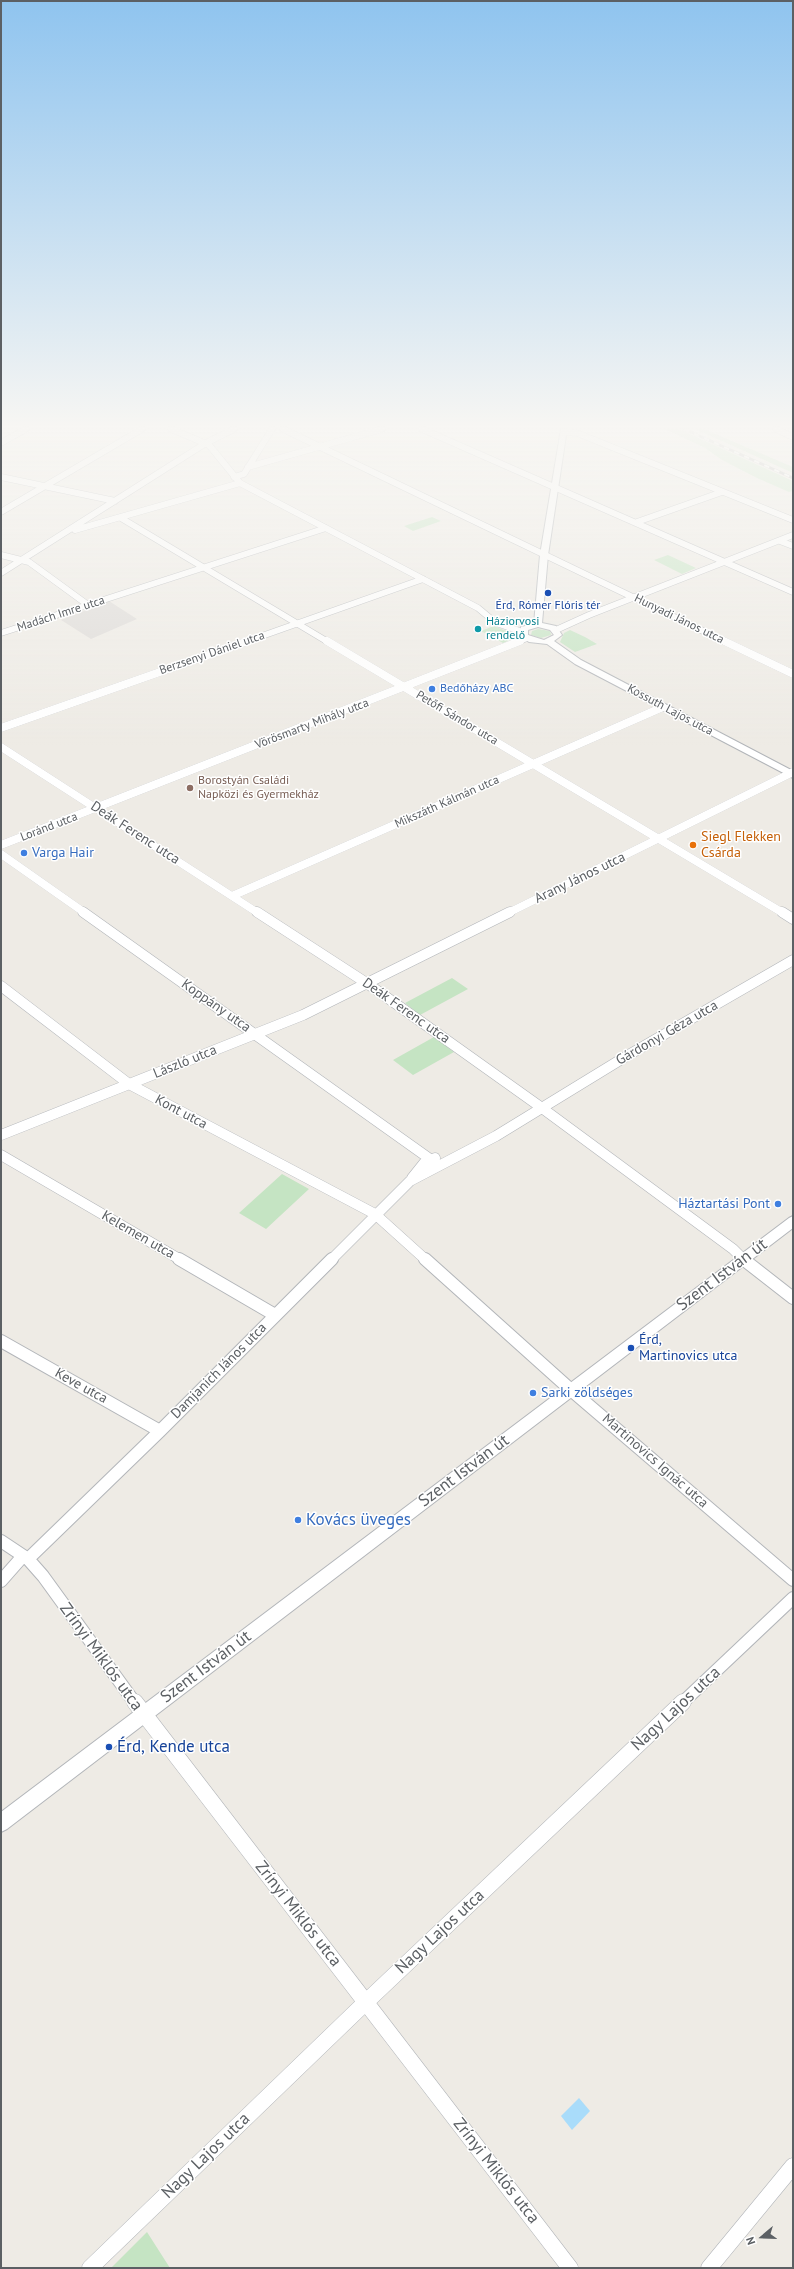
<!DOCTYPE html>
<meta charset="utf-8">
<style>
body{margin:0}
#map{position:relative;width:794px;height:2269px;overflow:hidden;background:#eeebe5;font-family:"PT Sans",sans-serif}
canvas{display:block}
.frame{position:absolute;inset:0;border:2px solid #5c6064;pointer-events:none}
.north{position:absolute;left:742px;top:2217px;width:40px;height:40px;-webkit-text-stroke:3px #fff;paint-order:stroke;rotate:251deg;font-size:11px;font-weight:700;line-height:16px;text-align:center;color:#5c6064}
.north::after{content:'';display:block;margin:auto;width:14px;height:18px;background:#5c6064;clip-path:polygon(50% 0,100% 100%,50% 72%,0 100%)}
</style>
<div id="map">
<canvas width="794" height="2269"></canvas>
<div class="frame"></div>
<div class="north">N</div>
</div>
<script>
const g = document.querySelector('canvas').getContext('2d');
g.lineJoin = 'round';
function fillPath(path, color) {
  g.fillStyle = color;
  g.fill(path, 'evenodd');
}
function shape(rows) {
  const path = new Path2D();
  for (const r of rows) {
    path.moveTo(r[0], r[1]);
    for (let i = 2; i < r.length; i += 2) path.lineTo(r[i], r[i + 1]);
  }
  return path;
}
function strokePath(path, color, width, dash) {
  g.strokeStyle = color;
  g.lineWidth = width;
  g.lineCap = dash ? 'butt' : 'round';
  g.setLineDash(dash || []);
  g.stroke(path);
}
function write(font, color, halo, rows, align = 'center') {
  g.font = font + ' "PT Sans",sans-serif';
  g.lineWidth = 3;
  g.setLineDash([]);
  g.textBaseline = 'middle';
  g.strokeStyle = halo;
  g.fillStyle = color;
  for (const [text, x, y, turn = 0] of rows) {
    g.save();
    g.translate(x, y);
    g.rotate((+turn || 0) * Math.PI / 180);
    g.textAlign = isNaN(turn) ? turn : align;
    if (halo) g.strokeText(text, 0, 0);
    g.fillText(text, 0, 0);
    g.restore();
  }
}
fillPath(shape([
 [109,601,137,619,91,639,61,620]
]), '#dddad7');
fillPath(shape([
 [665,429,679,429,793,481,793,491,789,492,757,478,722,460,705,448],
 [695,429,704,429,793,467,793,473],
 [432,517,441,521,413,531,404,526],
 [668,555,696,568,682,574,654,560],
 [494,626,514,634,517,637,503,643,481,631],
 [538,629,550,631,551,635,541,638,531,635,532,631],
 [570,630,585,637,597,644,575,652,560,642,564,633],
 [452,978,468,989,420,1015,405,1003],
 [434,1037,454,1052,413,1075,393,1060],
 [282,1174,309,1189,266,1229,239,1213],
 [147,2232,170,2268,111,2268]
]), '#c5e4c3');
fillPath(shape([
 [579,2098,590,2111,572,2130,561,2116]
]), '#a9dcfa');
const minorFar4 = shape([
 [171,429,209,445,240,483,478,608,496,623,523,632],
 [283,429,726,642],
 [422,429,793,592],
 [776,429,793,437],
 [564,432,577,433,793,520],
 [1,443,26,429],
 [248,467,382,429],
 [1,477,115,501],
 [234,477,244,474,272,429],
 [1,512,142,429],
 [121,518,328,642],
 [637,522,722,492],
 [75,530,240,483],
 [780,541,793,546],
 [1,555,29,562,88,605],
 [1,573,206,443,234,429],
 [556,630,589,615,793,535],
 [1,633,326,528],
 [245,642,423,579],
 [517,642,527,638]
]);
const minorFar3 = shape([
 [327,641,783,913],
 [724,641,793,674],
 [1,728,248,641],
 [1,747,258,913],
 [1,845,520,641],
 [1,854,85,913],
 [232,896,663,707],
 [508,913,793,772]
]);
const minorFar2 = shape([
 [83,912,430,1159],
 [257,912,368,984,542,1108,733,1249,744,1260],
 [782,912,793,919],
 [1,986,129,1084,375,1214,426,1260],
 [1,1135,303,1015,510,912],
 [1,1155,181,1260],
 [412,1178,424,1163,435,1158],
 [331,1260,410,1181,496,1136,625,1057,793,960]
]);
const minorFar1 = shape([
 [179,1259,275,1315],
 [425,1259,571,1390,793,1580],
 [743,1259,793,1298],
 [1,1341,160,1431],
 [1,1541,28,1559,43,1576,135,1703],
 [28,1559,160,1431,332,1259],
 [1,1581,23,1556],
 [682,1703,793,1598]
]);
const minor = shape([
 [135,1702,570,2268],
 [90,2268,366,2002,683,1702],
 [709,2268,793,2166]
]);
const tertiary = shape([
 [561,429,567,429,548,555,542,623,556,626,562,635,554,641,581,660,793,771,793,778,575,664,547,644,529,642,520,636,521,627,534,624,540,555,561,429],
 [538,627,550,630,554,635,544,640,528,635,528,630,538,627],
 [793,1216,793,1228,7,1829,1,1832,1,1812,789,1218,793,1216]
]);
strokePath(minorFar4, '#b2b5b9', 7);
strokePath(minorFar3, '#b2b5b9', 8);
strokePath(minorFar2, '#b2b5b9', 11);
strokePath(minorFar1, '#b2b5b9', 14);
strokePath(minor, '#b2b5b9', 17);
strokePath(tertiary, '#b2b5b9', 2);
strokePath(minorFar4, '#fff', 6);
strokePath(minorFar3, '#fff', 8);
strokePath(minorFar2, '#fff', 10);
strokePath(minorFar1, '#fff', 12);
strokePath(minor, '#fff', 16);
fillPath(tertiary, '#fff');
const rail = shape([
 [684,429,793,478]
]);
strokePath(rail, '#b3b4b4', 3);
strokePath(rail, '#fff', 2, [5.5]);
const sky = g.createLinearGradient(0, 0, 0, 747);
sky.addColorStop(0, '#8fc4ef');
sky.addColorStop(0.57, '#f7f6f3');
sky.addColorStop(1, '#f7f6f300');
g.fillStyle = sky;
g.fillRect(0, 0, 794, 747);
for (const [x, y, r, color] of [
 [548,593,4,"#1a4fb4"],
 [478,629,4,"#0f9aa8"],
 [432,689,4,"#3f7fe0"],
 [190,788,4,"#8d6e63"],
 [693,845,4,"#e8710a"],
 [24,853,4,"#3f7fe0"],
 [778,1204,4,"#3f7fe0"],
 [631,1348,4,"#1a4fb4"],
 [533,1393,4,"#3f7fe0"],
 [298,1520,4,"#3f7fe0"],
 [109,1747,4,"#1a4fb4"]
]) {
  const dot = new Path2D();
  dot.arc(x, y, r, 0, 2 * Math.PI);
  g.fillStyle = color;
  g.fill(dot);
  strokePath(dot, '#fff', 1.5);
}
write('12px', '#164399', '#fff', [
 ["Érd, Rómer Flóris tér",548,606]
]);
write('12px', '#5c6064', '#fff', [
 ["Madách Imre utca",61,614,-18],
 ["Hunyadi János utca",679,619,26],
 ["Berzsenyi Dániel utca",212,653,-19],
 ["Kossuth Lajos utca",670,710,28],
 ["Petőfi Sándor utca",457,718,31],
 ["Vörösmarty Mihály utca",312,724,-21],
 ["Mikszáth Kálmán utca",447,802,-24],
 ["Loránd utca",49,827,-21]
]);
write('12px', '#0d838f', '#fff', [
 ["Háziorvosi",486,622],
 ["rendelő",486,636]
], 'left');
write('12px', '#366cbe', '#fff', [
 ["Bedőházy ABC",440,689]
], 'left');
write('12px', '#785e54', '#fff', [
 ["Borostyán Családi",198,781],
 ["Napközi és Gyermekház",198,795]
], 'left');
write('14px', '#5c6064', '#fff', [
 ["Deák Ferenc utca",135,833,33],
 ["Arany János utca",580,878,-26],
 ["Koppány utca",216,1006,35],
 ["Deák Ferenc utca",406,1011,35],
 ["Gárdonyi Géza utca",667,1033,-30],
 ["László utca",185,1062,-22],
 ["Kont utca",181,1112,28],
 ["Kelemen utca",138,1235,30],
 ["Damjanich János utca",219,1371,-45],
 ["Keve utca",81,1386,29],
 ["Martinovics Ignác utca",655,1461,41]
]);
write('14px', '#c56008', '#fff', [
 ["Siegl Flekken",701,837],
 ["Csárda",701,853]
], 'left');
write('14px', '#366cbe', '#fff', [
 ["Varga Hair",32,853],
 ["Háztartási Pont",770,1204,"right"],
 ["Sarki zöldséges",541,1393]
], 'left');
write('14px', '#164399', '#fff', [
 ["Érd,",639,1340],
 ["Martinovics utca",639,1356]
], 'left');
write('17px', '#5c6064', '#fff', [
 ["Szent István út",722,1275,-37],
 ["Szent István út",464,1471,-37],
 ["Zrínyi Miklós utca",101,1657,54],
 ["Szent István út",206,1667,-37],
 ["Nagy Lajos utca",676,1709,-43],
 ["Zrínyi Miklós utca",298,1914,52],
 ["Nagy Lajos utca",440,1932,-43],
 ["Nagy Lajos utca",206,2156,-44],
 ["Zrínyi Miklós utca",496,2171,52]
]);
write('17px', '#366cbe', '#fff', [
 ["Kovács üveges",306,1520]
], 'left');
write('17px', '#164399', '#fff', [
 ["Érd, Kende utca",117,1747]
], 'left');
</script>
